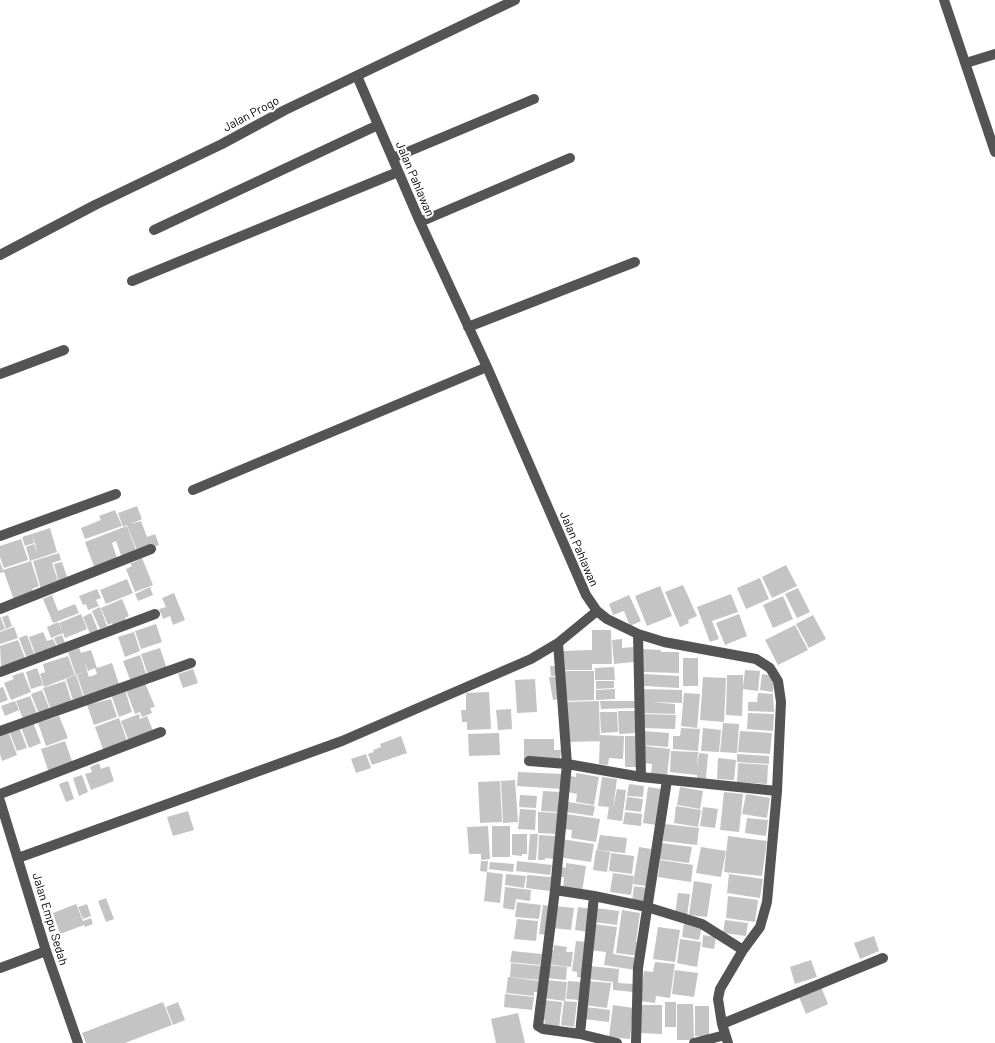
<!DOCTYPE html>
<style>
body{margin:0}
canvas{display:block;background:#fff}
</style>
<canvas width="995" height="1043"></canvas>
<script>
const g = document.querySelector('canvas').getContext('2d');
g.lineJoin = 'round';
function fillPath(path, color) {
  g.fillStyle = color;
  g.fill(path, 'evenodd');
}
function shape(rows) {
  const path = new Path2D();
  for (const r of rows) {
    path.moveTo(r[0], r[1]);
    for (let i = 2; i < r.length; i += 2) path.lineTo(r[i], r[i + 1]);
  }
  return path;
}
function strokePath(path, color, width, dash) {
  g.strokeStyle = color;
  g.lineWidth = width;
  g.lineCap = dash ? 'butt' : 'round';
  g.setLineDash(dash || []);
  g.stroke(path);
}
function write(font, color, halo, rows, align = 'center') {
  g.font = font + ' Barlow,sans-serif';
  g.lineWidth = 4;
  g.setLineDash([]);
  g.textBaseline = 'middle';
  g.strokeStyle = halo;
  g.fillStyle = color;
  for (const [text, x, y, turn = 0] of rows) {
    g.save();
    g.translate(x, y);
    g.rotate((+turn || 0) * Math.PI / 180);
    g.textAlign = isNaN(turn) ? turn : align;
    if (halo) g.strokeText(text, 0, 0);
    g.fillText(text, 0, 0);
    g.restore();
  }
}
fillPath(shape([
 [137,506,142,519,131,524,141,521,147,537,155,534,159,545,138,553,127,525,123,527,118,513],
 [115,510,122,526,85,539,81,528,101,520,99,516],
 [127,526,137,553,122,558,116,541,112,543,118,561,95,569,85,542],
 [50,528,57,552,30,561,26,547,34,544,38,554,32,534],
 [32,534,34,543,25,546,22,537],
 [21,539,28,560,4,568,0,557,0,546],
 [59,553,61,560,52,563,59,584,41,589,33,561],
 [142,558,153,585,135,592,126,569,132,566,130,564],
 [31,561,39,586,32,589,33,593,14,600,4,572,0,573,0,562,3,570],
 [62,562,68,580,59,583,54,564],
 [786,565,797,586,772,598,762,577],
 [760,578,769,599,746,609,737,588],
 [127,579,133,593,106,604,100,590],
 [683,585,697,616,688,620,689,623,680,627,665,592],
 [660,586,672,616,647,626,635,596],
 [150,587,153,595,138,601,135,594],
 [798,588,810,612,797,618,785,594],
 [97,589,101,598,96,600,99,606,88,610,86,604,83,605,79,596],
 [174,593,185,620,173,625,170,616,163,619,159,609,166,607,162,598],
 [731,594,738,612,712,621,719,639,710,642,697,607],
 [52,595,58,611,75,604,79,613,53,623,43,599],
 [629,595,641,621,630,626,624,611,613,615,609,604],
 [783,596,793,619,773,628,763,605],
 [122,599,129,616,125,618,127,623,114,628,112,623,108,625,101,608],
 [100,607,107,626,100,629,92,611],
 [91,613,99,633,91,636,83,617],
 [81,614,87,629,65,638,59,623],
 [739,614,747,636,725,645,716,623],
 [8,615,12,626,6,629,2,617],
 [813,615,826,639,809,648,796,624],
 [0,616,5,629,0,631],
 [58,622,63,633,51,638,47,627],
 [156,624,162,642,141,649,135,631],
 [795,625,808,650,778,665,765,640],
 [14,627,18,638,0,644,0,632],
 [592,630,611,630,612,664,592,664,592,670,563,670,562,651,592,650],
 [43,632,47,641,53,639,57,647,36,656,29,637],
 [134,632,140,651,125,657,118,637],
 [27,635,35,656,27,659,19,638],
 [62,635,65,643,58,647,54,638],
 [622,639,622,648,633,647,634,662,614,664,612,640],
 [18,640,26,661,1,666,0,646],
 [79,648,81,653,91,650,97,668,112,663,120,687,85,699,77,675,87,671,89,677,97,674,95,668,88,671,85,662,87,671,76,675,68,652],
 [160,648,167,669,148,675,141,654],
 [642,649,661,650,661,652,679,652,679,673,642,672],
 [140,655,147,677,131,682,123,661],
 [68,656,75,675,44,687,40,674,45,672,43,664],
 [683,658,698,658,698,686,683,686],
 [550,666,556,666,557,676,551,676],
 [614,667,615,680,595,680,595,668],
 [37,668,43,685,31,689,26,672],
 [193,669,198,683,183,688,178,674],
 [745,670,760,671,758,691,743,689,742,716,726,715,727,675,743,675,743,687],
 [564,671,594,671,594,700,565,701],
 [23,672,31,692,11,700,4,683,14,679,12,676],
 [644,674,679,676,679,688,644,686],
 [762,674,774,676,773,692,760,690],
 [76,675,84,699,74,703,66,679],
 [549,677,557,677,560,699,553,700],
 [703,677,726,678,724,722,700,720],
 [535,679,537,712,517,713,515,680],
 [65,681,72,703,51,710,43,688],
 [596,681,614,681,614,688,596,689],
 [145,683,155,707,150,708,152,713,142,717,140,712,135,714,126,690],
 [3,687,8,700,0,703,0,688],
 [615,689,615,699,596,700,596,690],
 [642,689,682,690,682,703,651,702,675,704,675,714,643,713],
 [42,690,50,710,39,714,31,694],
 [125,690,132,712,119,717,111,694],
 [489,692,491,729,467,730,467,722,462,722,461,710,466,710,466,693],
 [684,693,700,694,697,728,681,726],
 [758,693,773,694,774,712,748,711,748,702,757,702],
 [30,696,38,716,24,721,16,701],
 [111,699,117,717,94,725,87,705],
 [15,701,19,710,5,716,1,706],
 [599,701,600,741,569,742,567,702],
 [600,701,635,701,635,708,601,709],
 [511,709,512,729,498,730,496,710],
 [618,711,635,711,636,733,619,734],
 [600,712,617,712,618,732,601,733],
 [748,713,774,714,773,731,747,729],
 [139,714,140,719,147,716,154,733,129,742,121,721],
 [643,714,676,715,675,729,642,728],
 [59,716,68,738,46,746,38,723],
 [119,718,128,744,104,752,95,727],
 [33,722,41,743,29,748,21,727],
 [723,723,739,724,737,753,720,752],
 [19,727,27,748,17,751,9,731],
 [681,728,700,729,698,751,673,749,673,736,680,736],
 [703,728,721,730,719,752,701,751],
 [8,731,17,755,2,761,0,754,0,735],
 [644,731,669,733,668,747,643,745],
 [740,731,772,733,770,754,738,752],
 [499,733,500,755,469,756,468,734],
 [600,735,624,736,623,759,609,758,608,765,599,764],
 [401,736,407,753,372,765,368,754,374,752,373,750,381,747,380,744],
 [625,736,637,736,637,767,625,767],
 [524,739,554,739,554,750,561,750,560,760,524,760],
 [65,741,73,764,49,773,41,749],
 [645,746,670,749,667,776,651,774,652,764,643,763],
 [671,751,698,752,697,768,699,753,708,754,706,779,697,778,697,775,670,772],
 [366,754,371,768,356,773,351,759],
 [737,754,769,756,769,764,737,762],
 [718,758,736,760,734,780,717,779],
 [99,763,101,769,109,766,114,781,91,790,85,774,92,772,90,767],
 [738,763,768,765,767,784,737,782],
 [518,772,563,774,562,789,517,786],
 [576,773,599,777,594,805,576,802,577,794,568,792,570,776,576,777],
 [82,775,88,792,79,796,73,778],
 [602,777,617,779,613,808,617,789,626,790,622,821,607,819,609,807,598,806],
 [515,780,518,822,503,823,501,781],
 [68,781,74,799,66,802,59,784],
 [500,781,502,822,480,823,478,782],
 [629,784,644,786,643,797,627,796],
 [648,787,661,789,656,825,643,823],
 [680,787,703,791,700,809,677,805],
 [543,791,559,792,558,812,541,811],
 [724,792,743,794,739,832,720,830],
 [746,794,770,798,767,818,742,814],
 [520,795,537,796,536,808,519,807],
 [627,797,643,799,641,812,625,810],
 [568,802,595,806,593,816,566,812],
 [676,806,701,810,698,827,674,823],
 [703,807,718,809,715,828,700,826],
 [520,809,536,810,535,830,518,829],
 [188,811,194,830,173,836,167,817],
 [538,812,559,813,556,834,538,833],
 [625,812,642,814,641,826,623,824],
 [566,814,600,819,596,842,571,838,572,830,563,829],
 [747,818,768,820,766,836,745,833],
 [665,824,699,828,697,845,663,841],
 [488,826,490,859,481,860,481,854,469,854,467,827],
 [492,826,510,826,510,857,492,857],
 [512,834,527,834,527,854,522,854,522,856,512,855],
 [530,834,538,834,536,860,528,860],
 [539,835,555,836,554,859,545,858,545,860,538,860],
 [600,835,627,838,625,853,597,850],
 [728,836,767,841,762,876,724,872],
 [561,839,594,844,591,862,558,857],
 [661,843,692,847,689,863,659,859],
 [639,847,651,849,646,886,633,884],
 [701,847,726,851,721,877,696,873],
 [596,850,610,852,607,872,593,870],
 [611,853,634,856,632,874,609,871],
 [660,860,693,865,691,882,658,877],
 [481,861,488,861,487,872,480,871],
 [517,861,552,865,550,875,516,871],
 [490,862,514,864,513,872,489,869],
 [566,863,586,866,582,892,563,889,564,877,560,877,562,867,566,868],
 [487,872,503,874,500,903,484,901],
 [613,873,634,876,631,895,610,892],
 [506,874,526,876,524,888,505,885],
 [729,874,763,879,760,898,727,893],
 [527,875,551,877,550,891,526,888],
 [694,881,712,884,707,917,689,915],
 [634,886,647,888,644,904,632,902],
 [505,887,531,890,530,901,516,899,514,910,503,908],
 [678,893,690,894,687,916,675,915],
 [728,896,758,900,755,922,726,918],
 [106,898,114,919,106,922,98,901],
 [517,902,541,905,539,919,515,917],
 [76,904,83,921,91,918,93,924,85,927,84,925,60,934,53,913],
 [87,904,91,916,83,919,78,907],
 [543,905,550,906,547,935,539,934],
 [555,906,574,908,571,930,552,928],
 [578,907,591,909,588,932,575,930],
 [595,908,619,911,617,925,594,922],
 [622,910,640,913,636,942,641,942,639,956,616,953],
 [517,919,538,921,536,941,514,939],
 [725,920,748,923,746,936,723,933],
 [684,923,702,926,699,940,682,937],
 [594,924,617,927,613,954,637,958,635,970,604,965,606,952,590,950],
 [658,927,680,930,675,962,653,959],
 [703,935,716,937,714,949,702,947],
 [874,936,879,951,860,959,854,943],
 [680,939,701,942,697,967,677,963],
 [576,941,588,942,584,978,577,977,577,972,572,971],
 [554,945,567,947,566,952,573,952,571,967,546,964,548,950,554,950],
 [512,951,542,954,540,965,510,962],
 [811,960,817,977,795,984,790,967],
 [655,962,675,964,670,998,656,996,655,1003,640,1001,644,971,653,972],
 [511,963,541,966,539,980,510,977],
 [547,965,567,967,566,980,545,978],
 [589,966,619,969,618,983,634,984,633,992,613,990,613,982,588,979],
 [675,970,698,973,694,997,672,994],
 [508,977,539,981,538,992,534,992,534,996,506,993],
 [545,980,567,982,565,1001,543,998],
 [568,981,581,982,580,1000,566,999],
 [587,981,611,983,607,1008,584,1005],
 [821,987,828,1004,806,1014,799,997],
 [505,994,534,997,532,1010,504,1007],
 [543,1000,562,1002,559,1028,544,1026,545,1020,541,1019],
 [564,1001,577,1002,574,1027,561,1025],
 [163,1002,172,1025,125,1043,86,1043,82,1033],
 [178,1002,185,1020,173,1025,166,1007],
 [665,1002,676,1002,676,1027,665,1027],
 [677,1004,693,1004,694,1040,677,1040],
 [613,1005,633,1008,630,1039,609,1037],
 [639,1005,662,1005,662,1034,639,1033],
 [695,1006,709,1006,709,1036,695,1036],
 [586,1007,610,1010,609,1022,584,1019],
 [518,1013,525,1043,496,1043,491,1019]
]), '#c4c4c4');
strokePath(shape([
 [944,0,995,152],
 [966,63,995,54],
 [357,76,420,222,487,367,586,595,597,611,607,619,638,634,664,642,756,659,770,668,778,681,781,702,777,791,767,902,760,927,743,950,720,989,718,999,722,1024,728,1043],
 [393,158,534,99],
 [420,222,570,158],
 [154,230,378,125],
 [132,281,398,172],
 [468,327,635,262],
 [0,374,64,350],
 [193,490,487,367],
 [0,536,116,494],
 [0,609,151,549],
 [638,634,641,777],
 [0,672,155,614],
 [0,731,191,663],
 [529,761,567,764,641,777,777,791],
 [0,794,161,732],
 [18,858,342,741,531,659,558,643,597,611],
 [555,890,567,764,558,643],
 [0,968,46,951],
 [722,1024,883,958],
 [580,1034,594,896],
 [617,1043,580,1034,543,1029,538,1026,555,890,594,896,647,907,702,924,743,950],
 [636,1043,638,968,667,780],
 [694,1043,725,1035]
]), '#545454', 10);
strokePath(shape([
 [0,255,95,205,222,144,285,110,515,0],
 [0,801,46,951,78,1043]
]), '#545454', 10);
write('12px', '#000', '#fff', [
 ["Jalan Progo",251,114,-28],
 ["Jalan Pahlawan",415,179,67],
 ["Jalan Pahlawan",579,549,67],
 ["Jalan Empu Sedah",50,919,73]
]);
</script>
